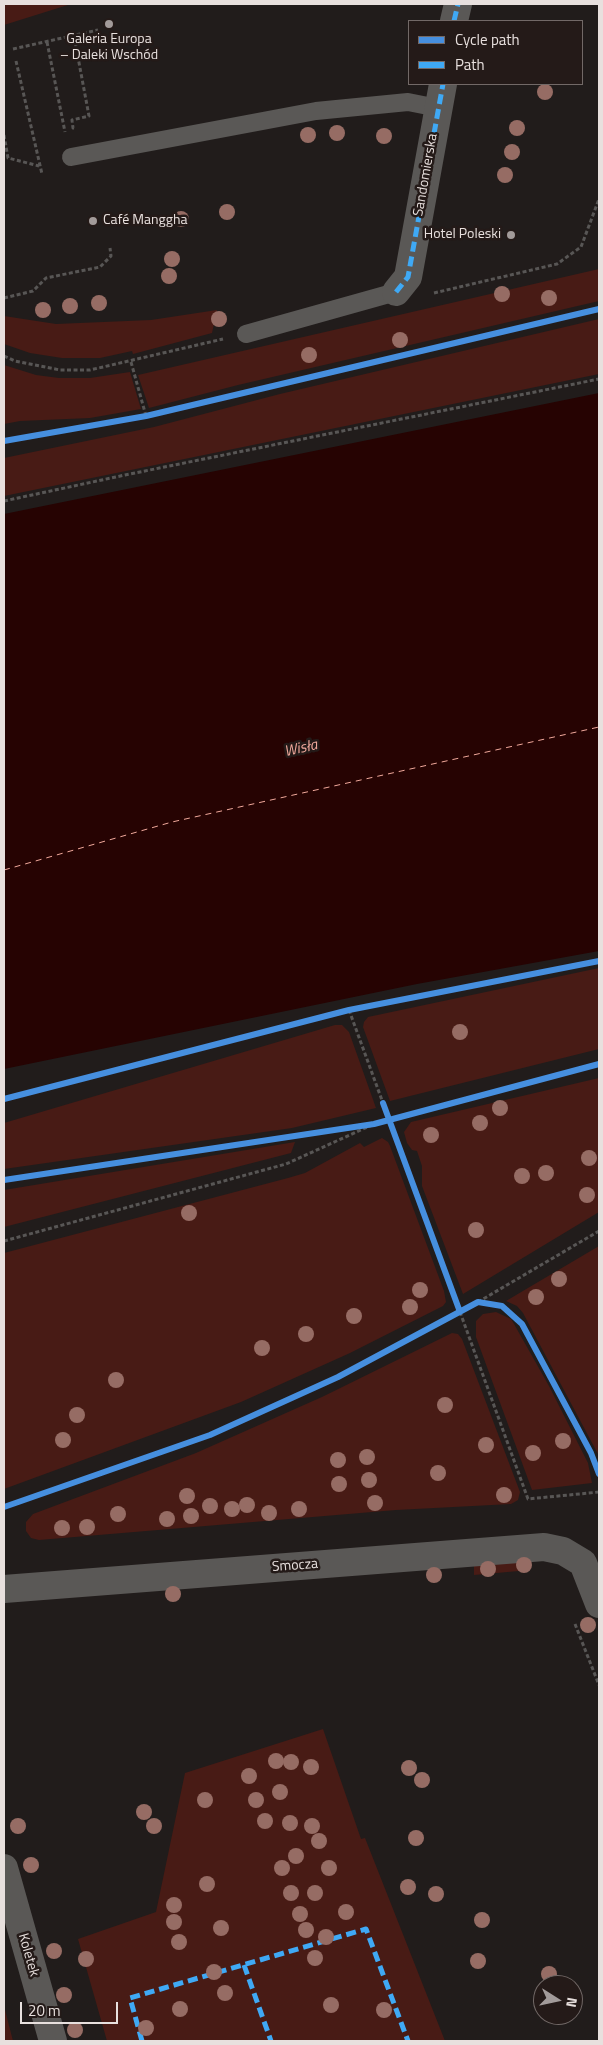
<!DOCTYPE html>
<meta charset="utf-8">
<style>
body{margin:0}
#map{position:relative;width:603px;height:2045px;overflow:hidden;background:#211c1b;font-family:"Titillium Web",sans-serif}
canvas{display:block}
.frame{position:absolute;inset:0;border:5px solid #e8e0de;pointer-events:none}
.legend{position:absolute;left:408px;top:20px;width:175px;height:65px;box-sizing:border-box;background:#241a18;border:1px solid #726967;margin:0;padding:6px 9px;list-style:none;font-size:15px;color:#e8e0de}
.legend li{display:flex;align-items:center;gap:10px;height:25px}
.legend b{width:25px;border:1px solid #726967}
.north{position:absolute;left:533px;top:1975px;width:50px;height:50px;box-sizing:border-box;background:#241a18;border:1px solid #726967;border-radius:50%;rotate:100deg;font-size:14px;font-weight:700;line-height:20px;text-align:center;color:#e8e0de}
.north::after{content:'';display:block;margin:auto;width:18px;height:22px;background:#a29b9a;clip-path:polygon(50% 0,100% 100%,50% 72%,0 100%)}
.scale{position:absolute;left:20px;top:2002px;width:98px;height:22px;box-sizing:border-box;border:2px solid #e8e0de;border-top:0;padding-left:6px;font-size:15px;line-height:18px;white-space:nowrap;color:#e8e0de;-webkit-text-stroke:4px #241a18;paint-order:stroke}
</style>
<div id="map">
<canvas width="603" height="2045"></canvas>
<div class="frame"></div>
<ul class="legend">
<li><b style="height:6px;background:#468fdf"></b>Cycle path</li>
<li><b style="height:6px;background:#3fa9f5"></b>Path</li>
</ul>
<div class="north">N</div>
<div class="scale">20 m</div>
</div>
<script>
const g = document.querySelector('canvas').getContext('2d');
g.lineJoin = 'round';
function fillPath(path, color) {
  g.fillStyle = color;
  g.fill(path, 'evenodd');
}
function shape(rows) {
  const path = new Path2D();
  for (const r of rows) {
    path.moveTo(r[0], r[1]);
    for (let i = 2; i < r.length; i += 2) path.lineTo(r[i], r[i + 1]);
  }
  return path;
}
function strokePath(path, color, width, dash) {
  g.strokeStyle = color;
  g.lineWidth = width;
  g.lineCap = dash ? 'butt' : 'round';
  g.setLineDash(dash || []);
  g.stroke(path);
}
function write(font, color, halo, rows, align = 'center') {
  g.font = font + ' "Titillium Web",sans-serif';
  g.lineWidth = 5;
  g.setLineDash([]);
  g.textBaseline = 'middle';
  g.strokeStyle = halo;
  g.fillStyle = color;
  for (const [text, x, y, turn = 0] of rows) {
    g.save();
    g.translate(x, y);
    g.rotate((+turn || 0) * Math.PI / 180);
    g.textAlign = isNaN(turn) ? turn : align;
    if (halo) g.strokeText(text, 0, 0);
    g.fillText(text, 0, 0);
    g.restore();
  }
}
fillPath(shape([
 [4,4,71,4,4,25],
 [599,269,599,301,238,385,149,408,138,375],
 [217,310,212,333,133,354,132,351,100,358,62,358,30,353,4,344,4,316,56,324,151,320],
 [599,319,599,374,4,496,4,458,154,427,280,394],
 [4,365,36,375,59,378,90,378,130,372,141,409,90,418,20,421,4,424],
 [599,968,599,1049,390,1101,363,1027,364,1022,368,1017],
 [335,1025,342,1025,349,1032,376,1108,292,1128,4,1169,4,1123],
 [599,1078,599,1212,463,1294,422,1186,422,1166,417,1151,412,1150,407,1143,404,1132,411,1122],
 [382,1138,388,1142,390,1146,444,1291,446,1302,443,1306,350,1353,241,1402,4,1489,4,1253,288,1178,305,1173,360,1143,364,1147],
 [295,1142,291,1153,4,1227,4,1190],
 [599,1246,599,1456,523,1313,517,1306,506,1301],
 [496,1312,511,1319,514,1324,549,1386,588,1463,592,1483,532,1490,476,1337,476,1321,483,1314],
 [452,1333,458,1334,462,1339,520,1492,518,1500,511,1504,396,1510,39,1540,31,1538,26,1531,26,1522,33,1514,196,1453,322,1397],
 [529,1560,530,1570,474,1575,474,1565],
 [323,1729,361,1839,365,1838,445,2041,107,2041,78,1939,156,1912,185,1773],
 [4,2006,13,2041,4,2041]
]), '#481b15');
fillPath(shape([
 [599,393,599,951,417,984,4,1069,4,514]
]), '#260302');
strokePath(shape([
 [4,870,172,822,599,727]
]), '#f1a99c', 1, [6, 5]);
strokePath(shape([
 [74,36,89,116,72,120,73,128,76,128],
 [47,42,65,132],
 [13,49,98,30],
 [16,61,42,174],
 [4,135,8,158,39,166],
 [434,293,557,264,581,247,599,199],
 [4,298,33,291,46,278,100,267,111,256,110,248],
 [4,356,15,361,60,370,90,370,223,339],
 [131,362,146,416],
 [4,501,125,475,599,379],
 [349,1010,383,1103],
 [4,1241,286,1164,374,1124],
 [478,1302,599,1231],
 [460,1312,528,1499,599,1492],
 [575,1624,599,1685]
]), '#585655', 3, [4, 2.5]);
strokePath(shape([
 [71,157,316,111,408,102,438,108],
 [246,334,396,292]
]), '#5a5856', 18);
strokePath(shape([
 [454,21,458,4],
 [396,292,408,277,443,84],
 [4,1589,544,1547,563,1551,583,1563,599,1604],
 [4,1868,53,2041]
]), '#5a5856', 28);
strokePath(shape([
 [454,21,458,4],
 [396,292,408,277,443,84],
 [244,1965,271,2041],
 [142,2041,130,1998,366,1929,408,2041]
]), '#3fa9f5', 5, [10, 5]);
strokePath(shape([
 [4,441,146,416,599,309],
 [4,1099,349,1010,599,961],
 [383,1103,460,1312],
 [4,1180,374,1124,599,1064],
 [4,1507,210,1435,338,1377,478,1302,502,1306,522,1324,591,1453,599,1474]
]), '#468fdf', 6);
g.fillStyle = '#966c64';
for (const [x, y] of [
 [545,92],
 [517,128],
 [337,133],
 [308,135],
 [384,136],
 [512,152],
 [505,175],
 [227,212],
 [181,219],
 [172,259],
 [169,276],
 [502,294],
 [549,298],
 [99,303],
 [70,306],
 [43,310],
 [219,319],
 [400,340],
 [309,355],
 [460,1032],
 [500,1108],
 [480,1123],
 [431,1135],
 [589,1158],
 [546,1173],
 [522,1176],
 [587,1195],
 [189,1213],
 [476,1230],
 [559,1279],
 [420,1290],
 [536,1297],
 [410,1307],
 [354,1316],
 [306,1334],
 [262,1348],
 [116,1380],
 [445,1405],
 [77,1415],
 [63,1440],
 [563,1441],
 [486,1445],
 [533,1453],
 [367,1457],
 [338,1460],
 [438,1473],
 [369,1480],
 [339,1484],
 [504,1495],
 [187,1496],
 [375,1503],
 [247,1505],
 [210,1506],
 [232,1509],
 [299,1509],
 [269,1513],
 [118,1514],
 [191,1516],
 [167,1519],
 [87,1527],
 [62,1528],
 [524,1565],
 [488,1569],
 [434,1575],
 [173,1594],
 [588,1625],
 [276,1761],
 [291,1762],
 [311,1767],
 [409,1768],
 [249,1776],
 [422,1780],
 [280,1792],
 [205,1800],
 [256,1800],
 [144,1812],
 [265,1821],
 [290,1823],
 [18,1826],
 [154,1826],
 [312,1826],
 [416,1838],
 [319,1841],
 [296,1856],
 [31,1865],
 [282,1868],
 [329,1868],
 [207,1884],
 [408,1887],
 [291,1893],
 [315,1893],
 [436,1894],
 [174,1905],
 [346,1912],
 [300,1914],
 [482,1920],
 [174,1922],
 [221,1928],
 [306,1930],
 [326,1937],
 [179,1942],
 [54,1951],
 [315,1958],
 [86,1959],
 [478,1961],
 [214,1972],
 [549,1974],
 [225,1993],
 [64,1995],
 [331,2005],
 [180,2009],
 [384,2010],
 [146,2028],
 [75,2030]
]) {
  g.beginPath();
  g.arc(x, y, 8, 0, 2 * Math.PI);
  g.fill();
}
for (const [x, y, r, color] of [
 [109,24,5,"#a29b9a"],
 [93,221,5,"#a29b9a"],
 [511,235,5,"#a29b9a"]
]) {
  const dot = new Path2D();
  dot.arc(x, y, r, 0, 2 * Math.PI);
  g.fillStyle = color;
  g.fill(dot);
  strokePath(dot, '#241a18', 2);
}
write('14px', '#e8e0de', '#241a18', [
 ["Galeria Europa",109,40],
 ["– Daleki Wschód",109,56],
 ["Café Manggha",103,221,"left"],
 ["Hotel Poleski",501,235,"right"]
]);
write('14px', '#e8e0de', '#241a18', [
 ["Sandomierska",426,175,-80],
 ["Smocza",295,1566,-4],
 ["Koletek",28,1955,74]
]);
write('italic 15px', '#f1a99c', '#241a18', [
 ["Wisła",301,749,-13]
]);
</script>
